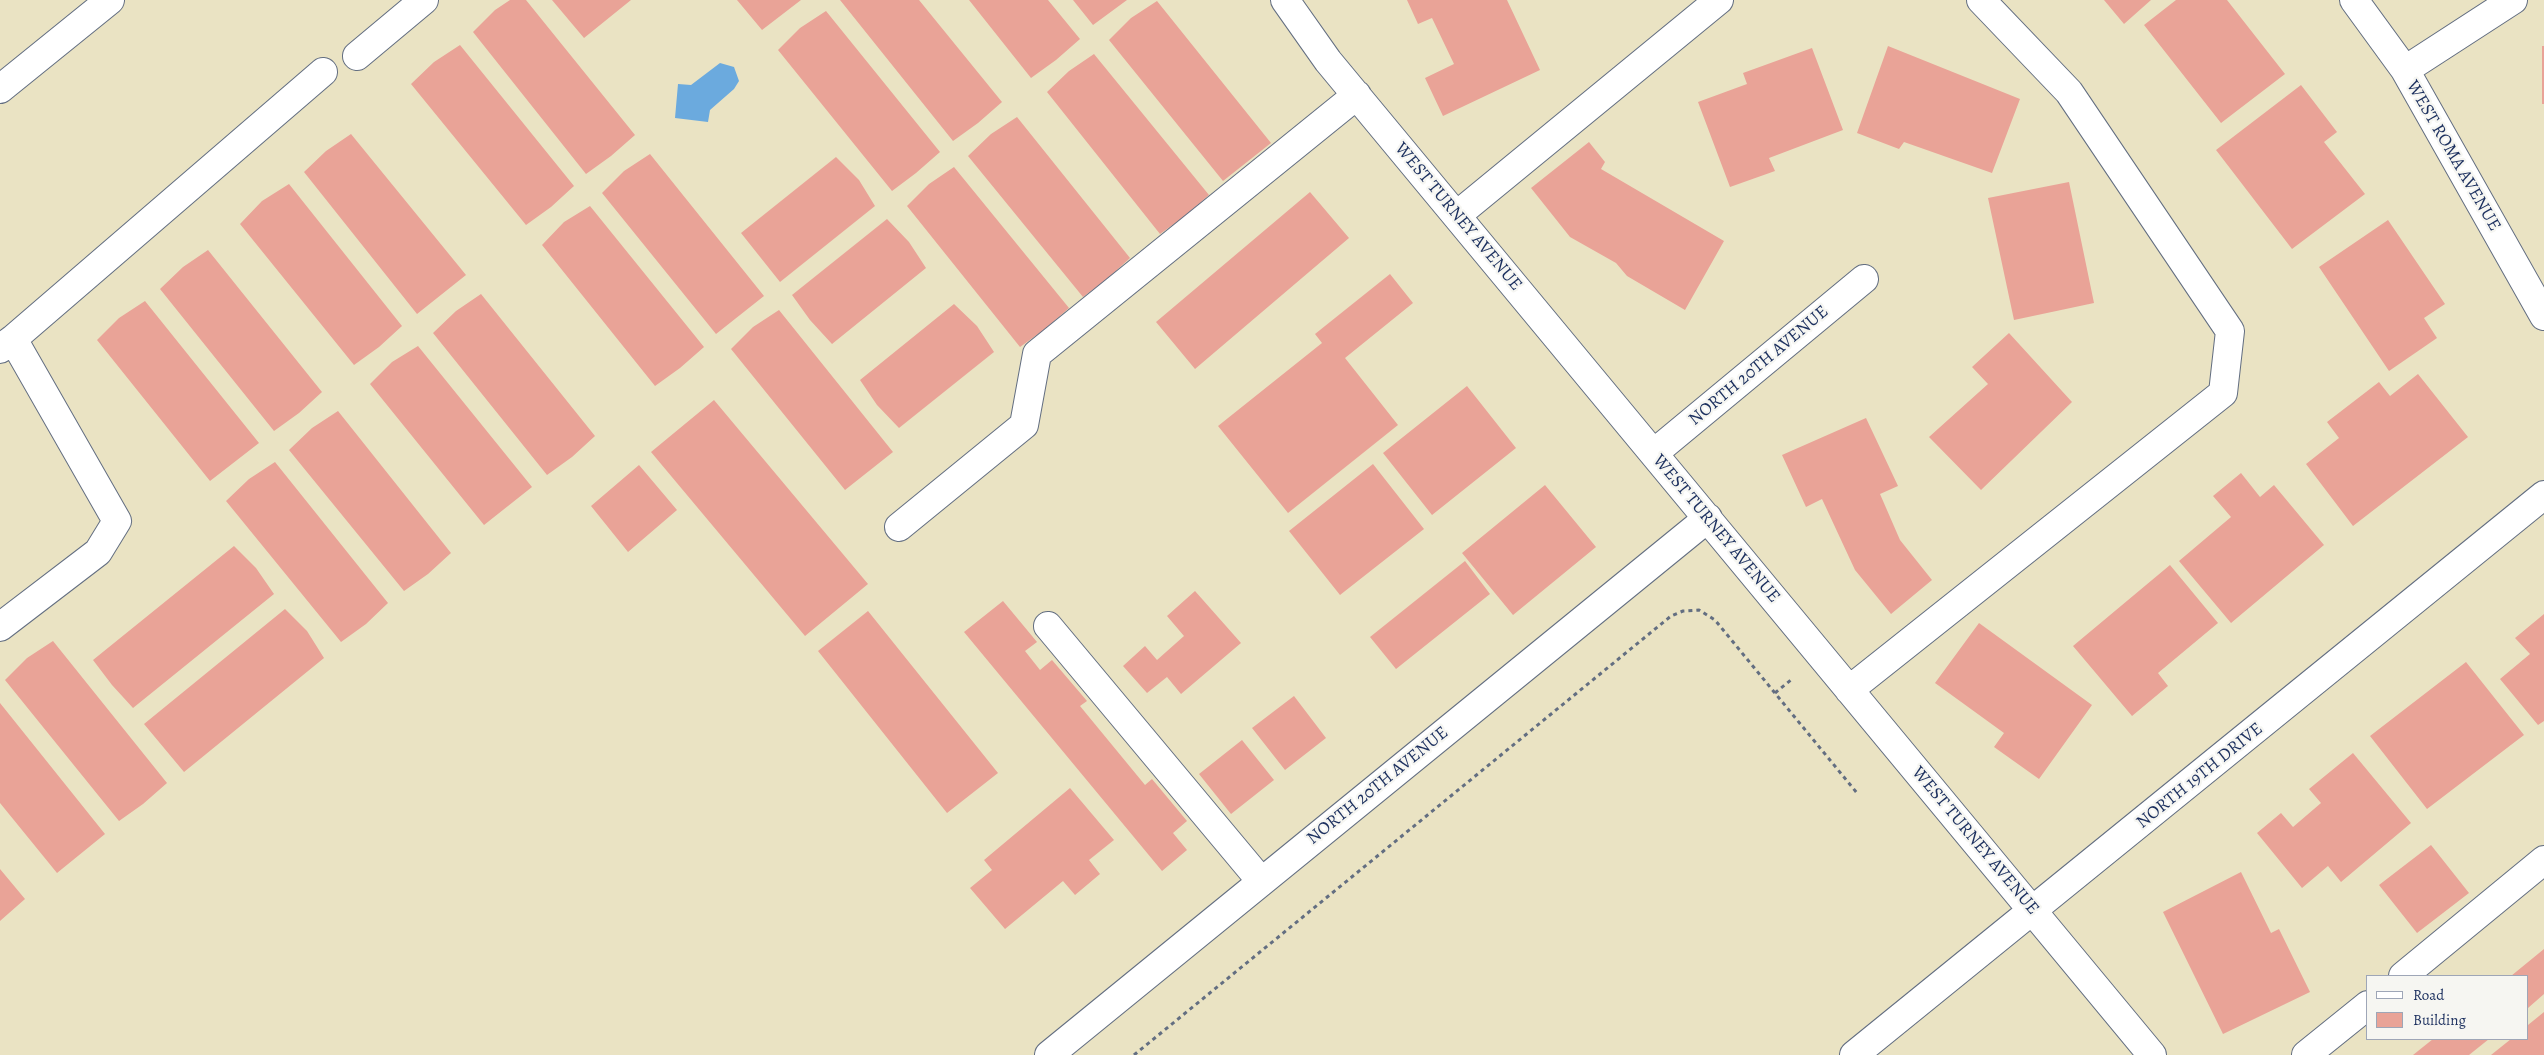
<!DOCTYPE html>
<style>
body{margin:0}
#map{position:relative;width:2544px;height:1055px;overflow:hidden;background:#eae3c3;font-family:Alegreya,serif}
canvas{display:block}
.legend{position:absolute;left:2366px;top:975px;width:162px;height:65px;box-sizing:border-box;background:#f6f6f2;border:1px solid #9ea6b7;margin:0;padding:6px 9px;list-style:none;font-size:15px;color:#1b2f5e}
.legend li{display:flex;align-items:center;gap:10px;height:25px}
.legend b{width:25px;border:1px solid #9ea6b7}
</style>
<div id="map">
<canvas width="2544" height="1055"></canvas>
<ul class="legend">
<li><b style="height:6px;background:#fff"></b>Road</li>
<li><b style="height:14px;background:#e9a397"></b>Building</li>
</ul>
</div>
<script>
const g = document.querySelector('canvas').getContext('2d');
g.lineJoin = 'round';
function fillPath(path, color) {
  g.fillStyle = color;
  g.fill(path, 'evenodd');
}
function shape(rows) {
  const path = new Path2D();
  for (const r of rows) {
    path.moveTo(r[0], r[1]);
    for (let i = 2; i < r.length; i += 2) path.lineTo(r[i], r[i + 1]);
  }
  return path;
}
function strokePath(path, color, width, dash) {
  g.strokeStyle = color;
  g.lineWidth = width;
  g.lineCap = dash ? 'butt' : 'round';
  g.setLineDash(dash || []);
  g.stroke(path);
}
function write(font, color, halo, rows, align = 'center') {
  g.font = font + ' Alegreya,serif';
  g.lineWidth = 4.5;
  g.setLineDash([]);
  g.textBaseline = 'middle';
  g.strokeStyle = halo;
  g.fillStyle = color;
  for (const [text, x, y, turn = 0] of rows) {
    g.save();
    g.translate(x, y);
    g.rotate((+turn || 0) * Math.PI / 180);
    g.textAlign = isNaN(turn) ? turn : align;
    if (halo) g.strokeText(text, 0, 0);
    g.fillText(text, 0, 0);
    g.restore();
  }
}
fillPath(shape([
 [720,63,734,67,739,81,734,89,710,110,708,122,675,118,678,84,691,85]
]), '#6baade');
fillPath(shape([
 [510,0,526,0,635,135,611,156,586,174,473,32,495,10],
 [552,0,631,0,584,38],
 [737,0,801,0,762,30],
 [840,0,919,0,1002,102,978,123,953,141],
 [969,0,1048,0,1080,39,1056,60,1031,78],
 [1073,0,1127,0,1093,25],
 [1407,0,1507,0,1540,70,1443,116,1425,78,1454,64,1432,18,1418,24],
 [2104,0,2151,0,2124,24],
 [2176,0,2227,0,2285,74,2221,123,2144,25],
 [1157,1,1271,143,1223,181,1109,40,1131,18],
 [826,11,940,152,916,173,892,191,778,50,800,28],
 [460,45,574,186,551,207,526,225,411,84,434,62],
 [1888,46,2020,99,1992,173,1904,142,1899,149,1857,133],
 [2542,46,2544,46,2544,104,2542,104],
 [1812,48,1843,130,1769,158,1775,171,1730,187,1698,102,1747,84,1743,73],
 [1094,54,1209,195,1185,216,1160,234,1047,92,1069,71],
 [2301,85,2337,132,2324,142,2365,194,2292,249,2216,150],
 [1017,117,1130,258,1107,279,1083,297,968,156,991,134],
 [351,134,466,275,417,314,304,172,326,151],
 [1589,142,1605,162,1601,169,1724,241,1685,310,1627,276,1616,263,1570,237,1531,188],
 [650,154,764,296,716,334,602,193,624,171],
 [836,157,859,180,875,206,780,282,741,233],
 [954,167,1069,308,1045,329,1020,347,907,206,929,184],
 [2069,182,2094,303,2014,320,1988,198],
 [289,184,402,326,379,347,354,365,240,224,262,201],
 [1310,192,1349,238,1195,369,1156,322],
 [590,206,704,347,680,368,655,386,542,245,564,222],
 [887,219,909,242,926,268,832,344,810,320,792,295],
 [2388,220,2445,304,2424,318,2437,338,2389,371,2319,267],
 [208,250,322,392,299,413,274,431,160,289,183,267],
 [1390,274,1413,303,1345,358,1398,425,1288,513,1218,426,1322,343,1315,334],
 [481,294,595,436,572,457,547,475,433,333,456,311],
 [145,301,259,443,210,481,97,340,119,318],
 [954,304,977,326,994,352,899,428,877,405,860,380],
 [779,310,893,452,845,490,731,349,753,327],
 [2009,333,2072,402,1981,490,1929,437,1988,384,1972,367],
 [418,346,532,487,484,525,370,384,392,362],
 [2418,374,2468,437,2353,526,2306,464,2339,438,2327,422,2379,382,2390,396],
 [1467,386,1516,448,1432,515,1383,453],
 [714,400,868,584,805,636,651,452],
 [338,411,451,553,428,574,404,591,289,450,312,428],
 [1866,418,1898,486,1880,494,1900,540,1932,580,1891,614,1855,570,1822,499,1806,507,1782,455],
 [275,462,388,603,366,624,341,642,226,501,249,479],
 [1373,464,1424,529,1340,595,1289,531],
 [639,465,677,510,628,552,591,506],
 [2241,473,2260,497,2274,485,2324,545,2231,623,2179,561,2231,517,2213,496],
 [1545,485,1596,547,1513,615,1462,553],
 [234,546,256,568,274,594,133,708,112,685,93,660],
 [1465,561,1490,594,1396,669,1370,637],
 [2170,565,2218,623,2158,673,2168,686,2132,716,2073,646],
 [1195,591,1241,643,1181,694,1167,677,1147,693,1123,666,1145,646,1157,660,1184,636,1167,616],
 [1003,601,1037,642,1025,651,1040,670,1052,660,1087,701,1080,706,1145,785,1152,779,1187,821,1173,833,1187,850,1162,871,964,632],
 [285,609,307,631,324,658,184,772,144,724],
 [868,611,998,773,947,813,818,651],
 [2544,614,2544,721,2538,725,2500,679,2530,654,2515,638],
 [1979,623,2092,705,2039,779,1994,747,2004,733,1935,683],
 [53,641,167,783,143,804,119,821,5,680,27,658],
 [2466,662,2524,735,2427,809,2370,736],
 [1294,696,1326,738,1285,770,1252,728],
 [0,703,105,834,57,873,0,803],
 [1242,740,1274,780,1231,814,1199,774],
 [2353,753,2411,823,2341,882,2328,866,2302,888,2257,833,2281,813,2293,827,2321,803,2309,789],
 [1070,788,1114,840,1089,860,1100,874,1075,895,1063,881,1005,929,970,888,992,870,984,860],
 [2431,845,2469,893,2417,933,2379,885],
 [0,869,25,899,0,921],
 [2241,872,2271,933,2279,929,2310,992,2223,1034,2163,912],
 [2544,949,2544,994,2528,1008,2528,976,2511,976],
 [2544,1012,2544,1055,2491,1055,2511,1039,2528,1039,2528,1025],
 [2433,1039,2489,1039,2469,1055,2413,1055]
]), '#e9a397');
const minor = shape([
 [1285,0,1328,61,2152,1055],
 [2354,0,2405,70,2544,316],
 [357,56,424,0],
 [2405,70,2513,0],
 [0,89,110,0],
 [1457,215,1719,0],
 [13,339,323,72],
 [0,349,13,339,117,521,98,552,0,627],
 [1654,453,1864,279],
 [899,527,1024,425,1037,354,1357,95],
 [1048,626,1261,881],
 [1849,690,2223,393,2230,331,2069,92,1981,0],
 [2403,976,2544,860],
 [1049,1055,1708,518],
 [1854,1055,2544,495],
 [2306,1055,2368,1005]
]);
strokePath(minor, '#636e81', 30);
strokePath(shape([
 [1775,693,1792,679],
 [1134,1055,1671,616,1683,611,1699,610,1715,620,1857,793]
]), '#636e81', 3, [4, 4]);
strokePath(minor, '#fff', 28);
write('18px', '#1b2f5e', '#f6f6f2', [
 ["WEST ROMA AVENUE",2453,156,60],
 ["WEST TURNEY AVENUE",1458,217,50],
 ["NORTH 20TH AVENUE",1759,366,-40],
 ["WEST TURNEY AVENUE",1716,529,50],
 ["NORTH 19TH DRIVE",2200,776,-39],
 ["NORTH 20TH AVENUE",1378,786,-39],
 ["WEST TURNEY AVENUE",1975,841,50]
]);
</script>
